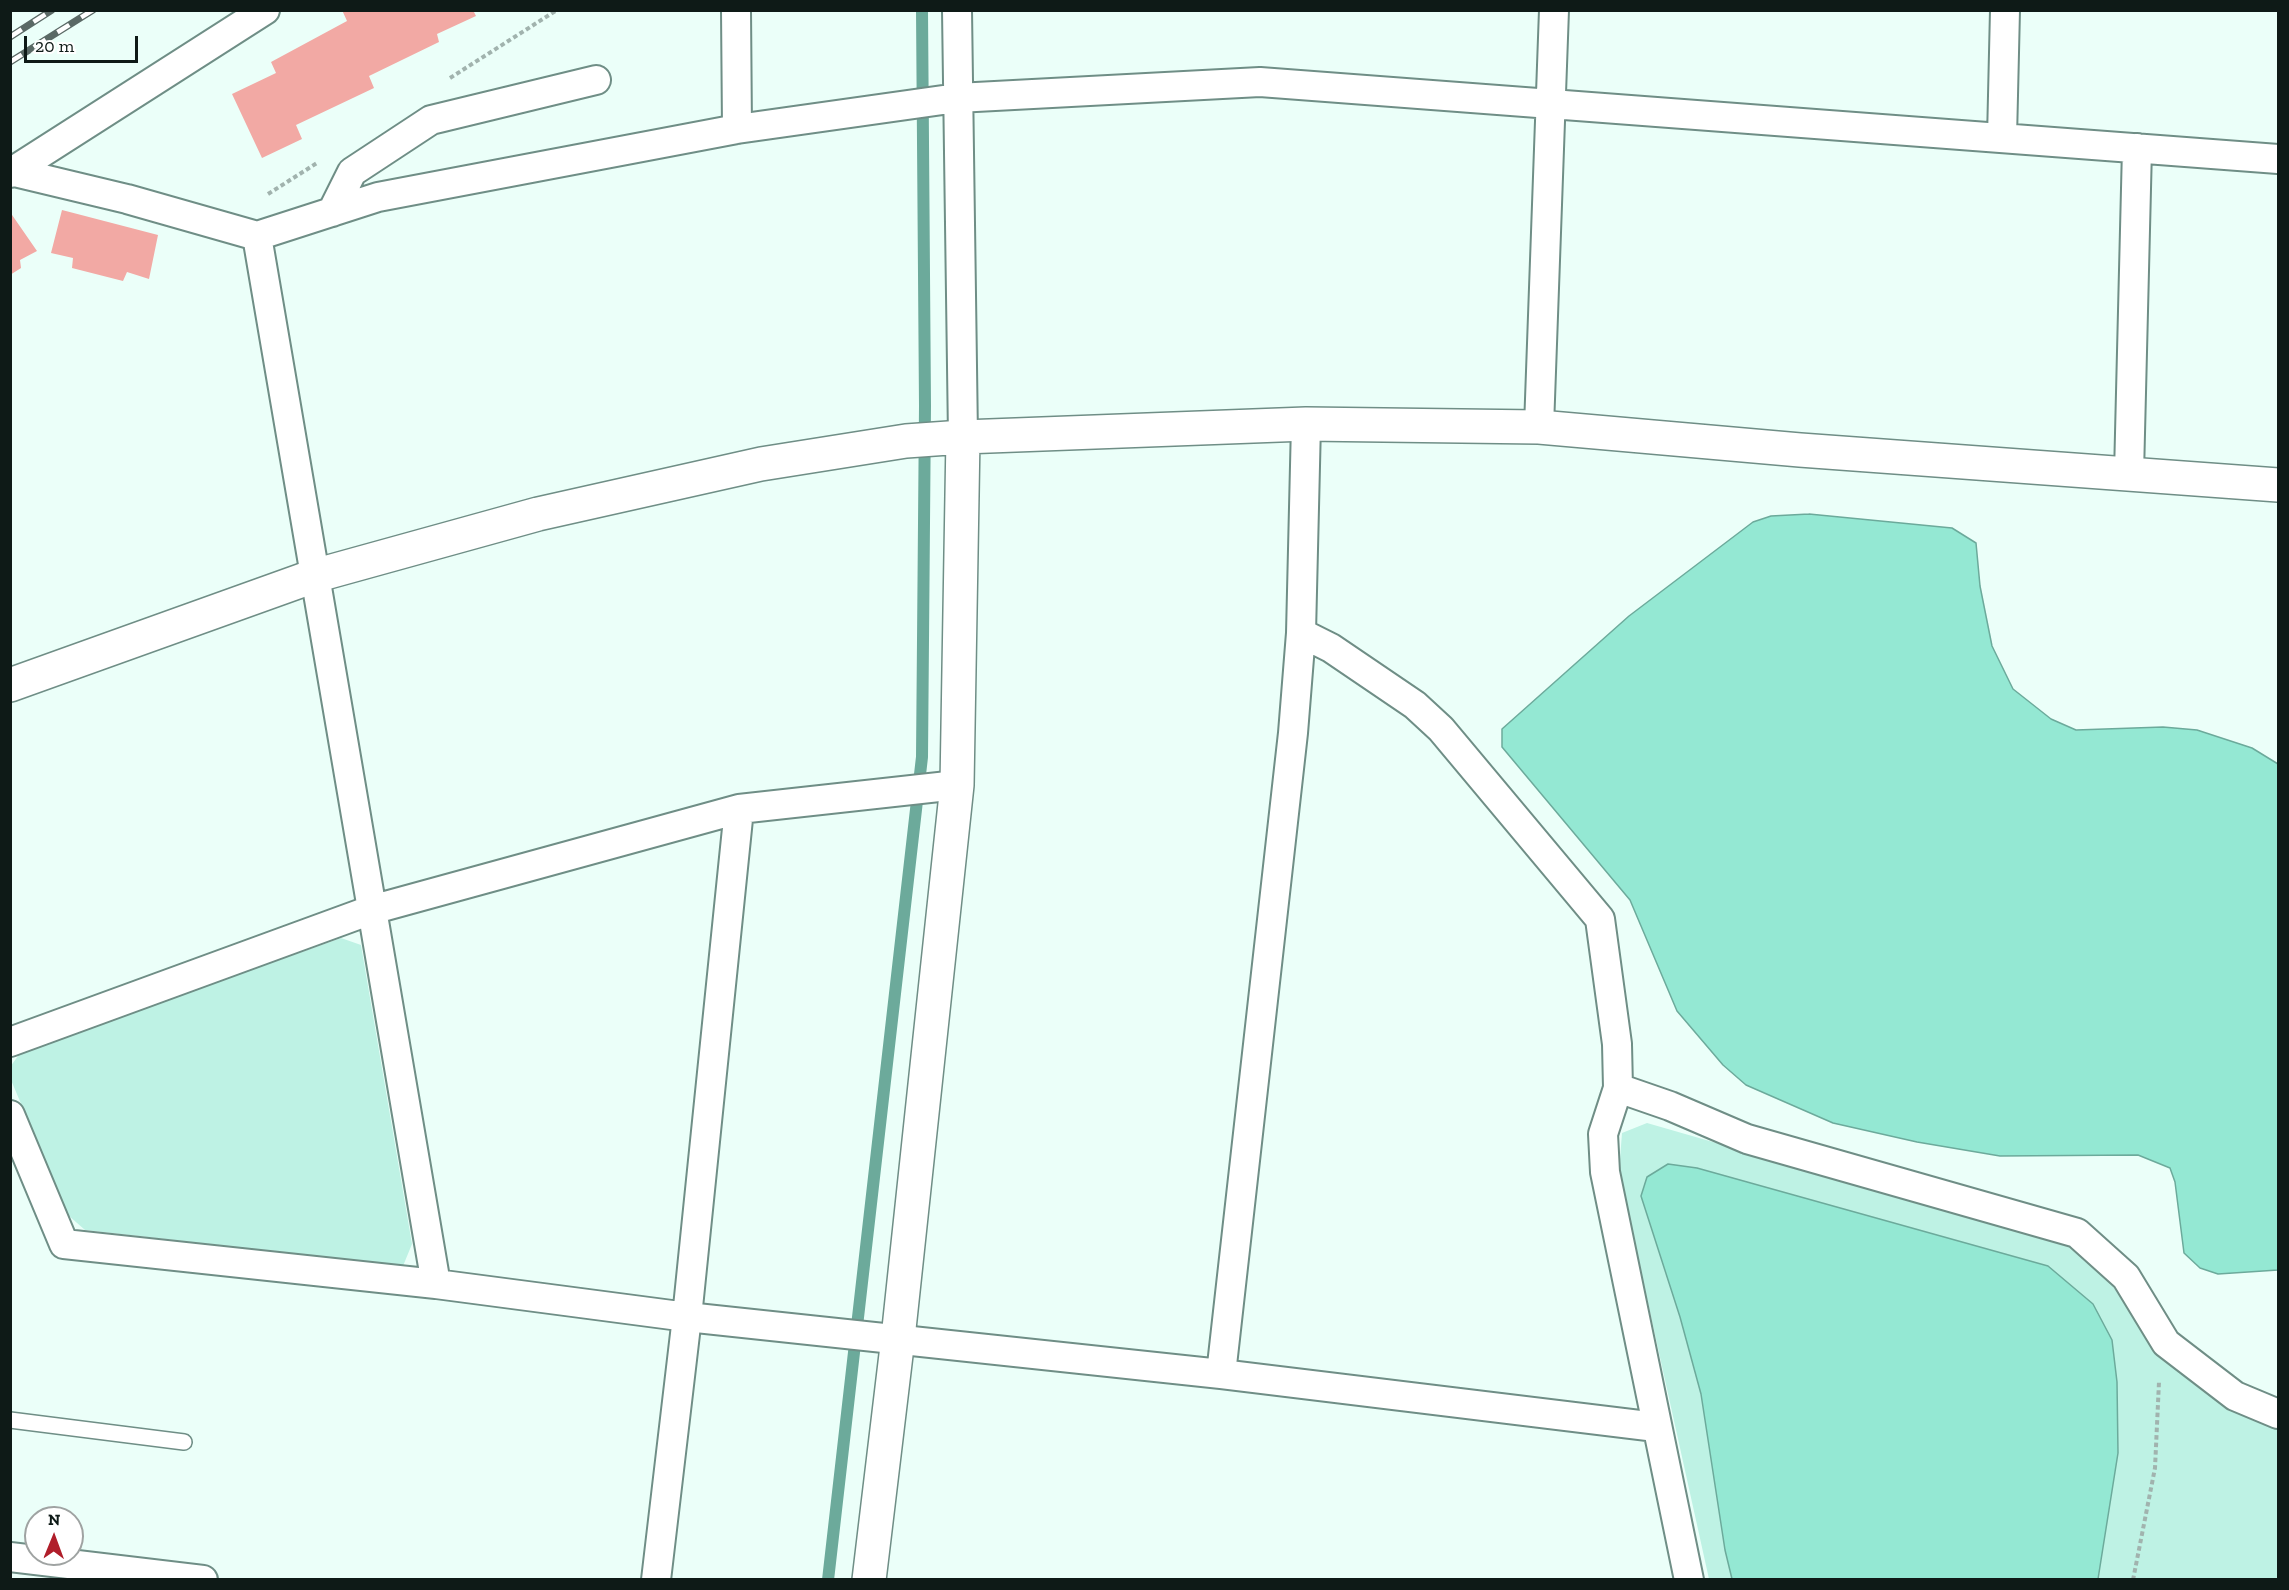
<!DOCTYPE html>
<style>
body{margin:0}
#map{position:relative;width:2289px;height:1590px;overflow:hidden;background:#ebfff9;font-family:"Zilla Slab",serif}
canvas{display:block}
.frame{position:absolute;inset:0;border:12px solid #0e1a17;pointer-events:none}
.north{position:absolute;left:24px;top:1506px;width:60px;height:60px;box-sizing:border-box;background:#fff;border:2px solid #9fa3a2;border-radius:50%;rotate:1deg;font-size:16px;font-weight:700;line-height:24px;text-align:center;color:#0e1a17}
.north::after{content:'';display:block;margin:auto;width:21px;height:27px;background:#b01e2a;clip-path:polygon(50% 0,100% 100%,50% 72%,0 100%)}
.scale{position:absolute;left:24px;top:36px;width:114px;height:27px;box-sizing:border-box;border:3px solid #0e1a17;border-top:0;padding-left:8px;font-size:18px;line-height:21px;white-space:nowrap;color:#0e1a17;-webkit-text-stroke:4px #fff;paint-order:stroke}
</style>
<div id="map">
<canvas width="2289" height="1590"></canvas>
<div class="frame"></div>
<div class="north">N</div>
<div class="scale">20 m</div>
</div>
<script>
const g = document.querySelector('canvas').getContext('2d');
g.lineJoin = 'round';
function fillPath(path, color) {
  g.fillStyle = color;
  g.fill(path, 'evenodd');
}
function shape(rows) {
  const path = new Path2D();
  for (const r of rows) {
    path.moveTo(r[0], r[1]);
    for (let i = 2; i < r.length; i += 2) path.lineTo(r[i], r[i + 1]);
  }
  return path;
}
function strokePath(path, color, width, dash) {
  g.strokeStyle = color;
  g.lineWidth = width;
  g.lineCap = dash ? 'butt' : 'round';
  g.setLineDash(dash || []);
  g.stroke(path);
}
fillPath(shape([
 [341,938,361,945,412,1244,403,1266,85,1230,68,1215,11,1080,10,1067,21,1052],
 [1647,1123,2074,1246,2109,1281,2164,1355,2235,1410,2278,1430,2278,1579,1709,1579,1619,1172,1622,1133]
]), '#bef2e4');
const water = shape([
 [1809,514,1952,528,1976,543,1980,586,1992,646,2013,689,2051,719,2076,730,2163,727,2197,730,2252,748,2278,764,2278,1270,2218,1274,2200,1268,2184,1253,2175,1182,2170,1168,2138,1155,2000,1156,1917,1142,1833,1123,1746,1085,1723,1065,1677,1011,1630,900,1502,747,1502,729,1629,616,1753,522,1771,516,1809,514],
 [1668,1164,1697,1168,2048,1266,2093,1304,2112,1340,2117,1382,2118,1453,2098,1579,1732,1579,1725,1550,1701,1394,1680,1317,1641,1196,1647,1177,1668,1164]
]);
fillPath(water, '#94e8d3');
strokePath(water, '#6caa9b', 1.5);
strokePath(shape([
 [828,1580,922,757,925,406,922,10]
]), '#6caa9b', 12);
fillPath(shape([
 [342,10,473,10,476,16,437,34,439,42,369,76,374,88,296,125,302,139,262,158,232,94,276,73,271,62,347,21],
 [62,210,158,235,149,279,127,272,123,281,72,268,73,258,51,253],
 [10,212,37,251,20,260,21,268,10,275]
]), '#f2a9a4');
const lane = shape([
 [10,1420,184,1442]
]);
const street = shape([
 [736,10,737,129],
 [957,10,963,437],
 [2002,138,2005,10],
 [10,171,127,199,257,236,378,197,737,129,957,98,1260,82,2278,159],
 [10,173,265,10],
 [332,212,352,172,431,120,596,80],
 [257,236,436,1284],
 [1539,427,1554,10],
 [2129,474,2137,148],
 [1301,633,1331,648,1415,705,1441,729,1600,919,1617,1044,1618,1088,1603,1134,1605,1172,1689,1580],
 [10,1042,371,910,739,809,957,785],
 [1618,1088,1670,1106,1747,1139,2077,1233,2126,1277,2166,1343,2235,1396,2278,1414],
 [10,1115,64,1244,436,1284,687,1317,1221,1374,1656,1427],
 [1221,1374,1293,733,1301,633,1306,424],
 [10,1557,203,1580],
 [656,1580,687,1317,739,809]
]);
const secondary = shape([
 [10,685,314,576,538,514,761,464,906,441,963,437,1306,424,1539,427,1800,450,2278,485],
 [869,1580,898,1338,957,785,963,437]
]);
strokePath(lane, '#6f8e86', 18);
strokePath(street, '#6f8e86', 32);
strokePath(secondary, '#6f8e86', 36);
strokePath(shape([
 [450,78,557,10],
 [268,194,317,163],
 [2133,1580,2155,1468,2159,1382]
]), '#a1b3ae', 4, [4.5, 3]);
strokePath(lane, '#fff', 15);
strokePath(street, '#fff', 28);
strokePath(secondary, '#fff', 33);
const rail = shape([
 [10,37,52,10],
 [10,62,93,10]
]);
strokePath(rail, '#5a6965', 7);
strokePath(rail, '#fff', 4.5, [14]);
</script>
